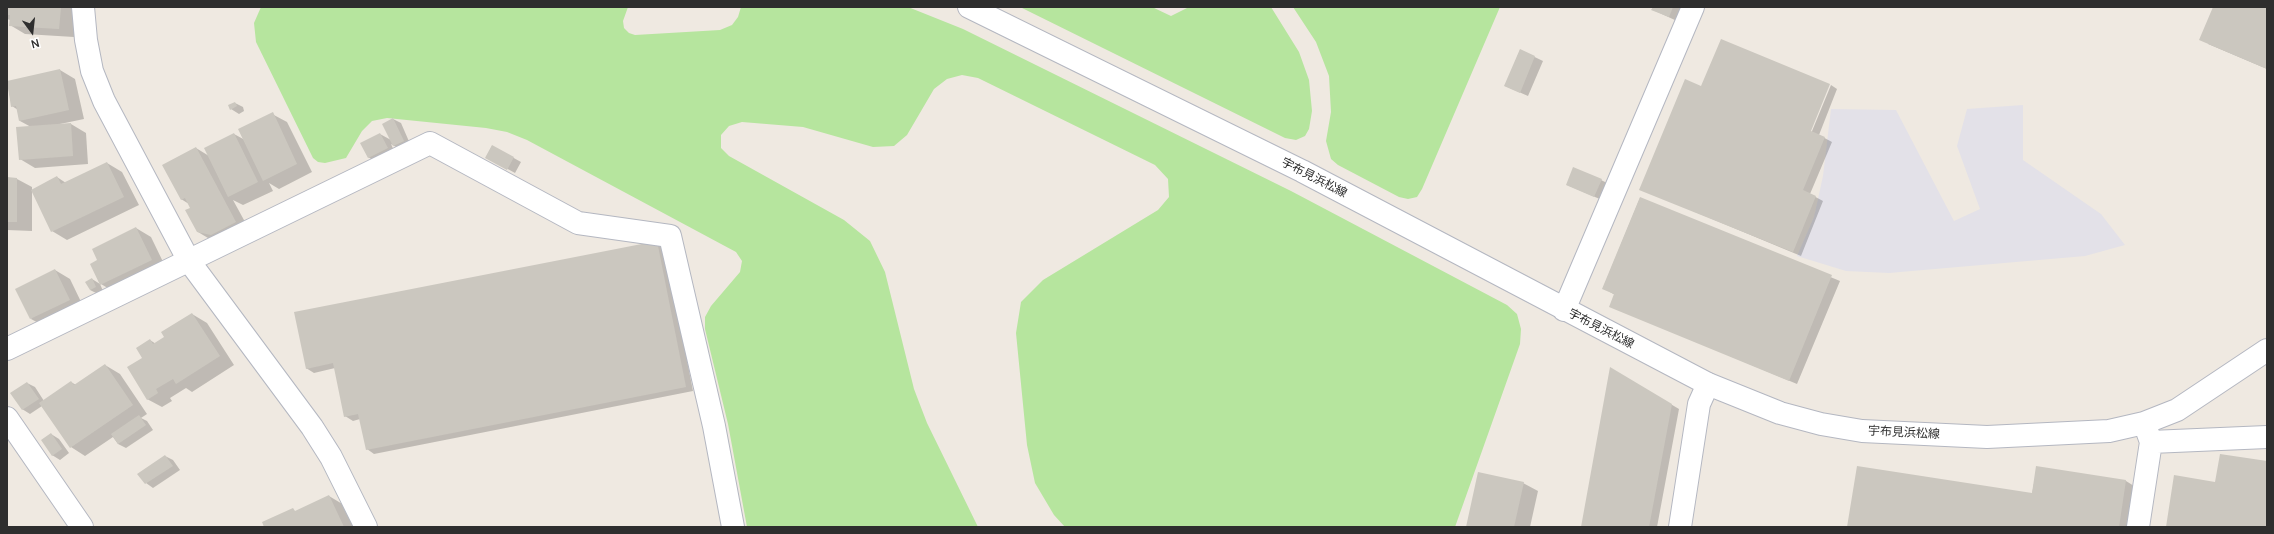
<!DOCTYPE html>
<meta charset="utf-8">
<style>
body{margin:0}
#map{position:relative;width:2274px;height:534px;overflow:hidden;background:#efe9e1;font-family:Manrope,sans-serif}
canvas{display:block}
.frame{position:absolute;inset:0;border:8px solid #2e2e2e;pointer-events:none}
.north{position:absolute;left:12px;top:12px;width:40px;height:40px;-webkit-text-stroke:3px #fff;paint-order:stroke;rotate:165deg;font-size:11px;font-weight:700;line-height:16px;text-align:center;color:#2e2e2e}
.north::after{content:'';display:block;margin:auto;width:14px;height:18px;background:#2e2e2e;clip-path:polygon(50% 0,100% 100%,50% 72%,0 100%)}
</style>
<div id="map">
<canvas width="2274" height="534"></canvas>
<div class="frame"></div>
<div class="north">N</div>
</div>
<script>
const g = document.querySelector('canvas').getContext('2d');
g.lineJoin = 'round';
function fillPath(path, color) {
  g.fillStyle = color;
  g.fill(path, 'evenodd');
}
function shape(rows) {
  const path = new Path2D();
  for (const r of rows) {
    path.moveTo(r[0], r[1]);
    for (let i = 2; i < r.length; i += 2) path.lineTo(r[i], r[i + 1]);
  }
  return path;
}
function strokePath(path, color, width, dash) {
  g.strokeStyle = color;
  g.lineWidth = width;
  g.lineCap = dash ? 'butt' : 'round';
  g.setLineDash(dash || []);
  g.stroke(path);
}
function write(font, color, halo, rows, align = 'center') {
  g.font = font + ' Manrope,"Noto Sans JP",sans-serif';
  g.lineWidth = 4;
  g.setLineDash([]);
  g.textBaseline = 'middle';
  g.strokeStyle = halo;
  g.fillStyle = color;
  for (const [text, x, y, turn = 0] of rows) {
    g.save();
    g.translate(x, y);
    g.rotate((+turn || 0) * Math.PI / 180);
    g.textAlign = isNaN(turn) ? turn : align;
    if (halo) g.strokeText(text, 0, 0);
    g.fillText(text, 0, 0);
    g.restore();
  }
}
fillPath(shape([
 [2023,105,2023,160,2101,214,2125,245,2085,256,1889,273,1846,271,1797,256,1814,217,1823,176,1831,109,1896,110,1954,221,1980,209,1957,146,1967,109]
]), '#e3e1e8');
fillPath(shape([
 [261,7,628,7,623,21,624,28,629,33,635,35,720,30,732,25,738,17,741,7,908,7,963,29,1291,191,1507,305,1517,314,1521,329,1520,344,1455,527,1065,527,1054,515,1035,483,1027,445,1016,333,1021,302,1043,280,1158,210,1169,197,1168,179,1155,165,978,78,962,75,947,79,934,89,907,135,894,146,873,147,803,127,742,122,729,126,721,135,721,148,729,156,844,220,870,241,885,272,914,389,927,423,978,527,747,527,728,424,705,329,705,317,711,306,740,272,742,261,736,252,527,140,507,132,486,128,387,118,372,121,362,131,346,158,325,163,318,162,313,158,256,42,254,23],
 [1020,7,1152,7,1171,16,1189,7,1271,7,1299,52,1309,80,1312,111,1309,129,1305,136,1296,140,1285,138],
 [1293,7,1500,7,1422,189,1417,197,1408,199,1399,197,1338,165,1331,159,1326,141,1331,112,1329,76,1316,42]
]), '#b6e59e');
fillPath(shape([
 [7,7,76,7,74,37,25,34,10,25,10,20,7,19],
 [1654,7,1683,7,1677,21,1653,10],
 [2214,7,2267,7,2267,69,2208,44],
 [1520,50,1543,61,1528,96,1505,86],
 [60,70,75,79,84,119,60,124,71,124,86,133,88,164,35,168,20,159,31,127,20,121,18,110,12,106,7,82],
 [1831,85,1837,89,1819,135,1832,142,1810,194,1823,201,1801,256,1640,189,1810,136],
 [235,103,243,107,244,111,239,114,231,109],
 [272,114,287,122,312,172,279,189,269,183,273,191,243,205,233,200,250,231,213,241,198,232,192,208,189,204,181,199,196,148,209,156,234,134,245,140],
 [393,119,401,123,411,146,401,150,391,144,395,153,376,162,368,157,380,134,391,140],
 [492,146,521,162,515,173,486,157],
 [107,163,122,172,139,205,67,240,52,231,57,177,66,183],
 [7,178,17,179,32,187,32,231,7,230],
 [1601,180,1609,184,1602,200,1567,185],
 [1640,198,1840,281,1797,384,1610,306,1615,295,1603,288],
 [136,228,151,237,166,268,116,293,101,284,99,261],
 [657,242,665,246,693,391,374,454,367,449,360,419,353,421,345,416,335,368,314,373,306,368],
 [55,270,70,279,84,308,46,327,31,319],
 [92,279,100,284,103,291,98,294,90,290],
 [192,314,207,323,234,365,192,392,186,388,170,398,172,401,162,407,147,399,144,358,150,340,156,344,166,337],
 [105,365,120,374,147,414,141,418,147,421,153,430,126,448,118,444,113,437,85,456,71,447,42,406,30,414,22,409,27,383,35,387,44,401,71,382,76,385],
 [1611,369,1679,409,1657,527,1582,527],
 [51,434,59,439,69,453,60,460,52,455],
 [165,456,173,460,180,470,153,488,146,483],
 [2037,467,2126,481,2134,486,2127,527,1848,527,2032,494],
 [1523,483,1538,491,1530,527,1467,527],
 [329,496,344,505,354,527,265,527,293,510,296,512]
]), '#0003');
fillPath(shape([
 [7,7,61,7,59,29,9,26,10,15,7,15],
 [1653,7,1673,7,1669,17,1651,10],
 [2213,7,2267,7,2267,69,2199,40],
 [1721,39,1830,84,1811,131,1825,137,1803,190,1816,196,1793,252,1639,190,1685,79,1701,86],
 [1520,49,1535,56,1520,93,1504,86],
 [60,69,69,110,19,121,16,106,11,107,7,81],
 [235,102,237,106,230,110,228,105],
 [273,112,297,164,263,181,238,129],
 [393,118,404,141,393,146,382,124],
 [71,123,73,156,19,160,16,127],
 [234,133,258,182,228,197,204,148],
 [380,133,388,148,368,158,360,143],
 [492,145,514,157,507,170,485,158],
 [196,147,236,222,211,235,197,232,185,210,190,208,185,198,181,200,162,165],
 [107,162,124,197,51,232,31,190,57,176,61,184],
 [1573,167,1602,179,1594,197,1566,185],
 [7,177,17,178,17,222,7,222],
 [1640,197,1832,275,1789,381,1609,307,1614,294,1602,289],
 [136,227,152,260,100,285,90,264,97,260,92,249],
 [657,241,686,387,366,450,358,414,344,417,333,363,306,369,294,312],
 [55,269,70,300,30,319,15,289],
 [92,278,96,287,90,290,85,282],
 [192,313,220,356,176,384,173,379,156,389,158,393,147,400,127,367,142,358,136,348,150,339,153,344,164,337,161,332],
 [105,364,133,405,70,448,39,403,71,381,74,385],
 [1610,367,1672,404,1649,527,1581,527],
 [27,382,39,399,22,410,10,393],
 [139,415,146,425,118,444,111,434],
 [51,433,62,449,52,456,41,440],
 [2220,454,2267,461,2267,527,2166,527,2174,475,2215,482],
 [165,455,173,466,145,484,137,474],
 [1857,466,2032,493,2036,466,2126,480,2119,527,1847,527],
 [1478,472,1524,482,1514,527,1466,527],
 [329,495,344,527,264,527,262,522,293,508,295,511]
]), '#cbc7bf');
const street = shape([
 [1564,310,1693,7],
 [7,349,430,143,578,223,670,236,714,426,733,527],
 [7,418,82,527],
 [2151,442,2267,437],
 [1680,527,1699,404,1708,384],
 [2138,527,2151,442,2146,428]
]);
const secondary = shape([
 [83,7,86,40,92,71,104,101,189,261,312,427,331,457,366,527],
 [969,7,1302,171,1708,384,1780,413,1821,424,1862,431,1987,437,2109,431,2144,423,2177,410,2267,350]
]);
strokePath(street, '#b4b7c1', 24);
strokePath(secondary, '#b4b7c1', 24);
strokePath(street, '#fff', 22);
strokePath(secondary, '#fff', 22);
write('12px', '#2e2e2e', '#fff', [
 ["宇布見浜松線",1314,178,27],
 ["宇布見浜松線",1601,329,27],
 ["宇布見浜松線",1904,433,3]
]);
</script>
